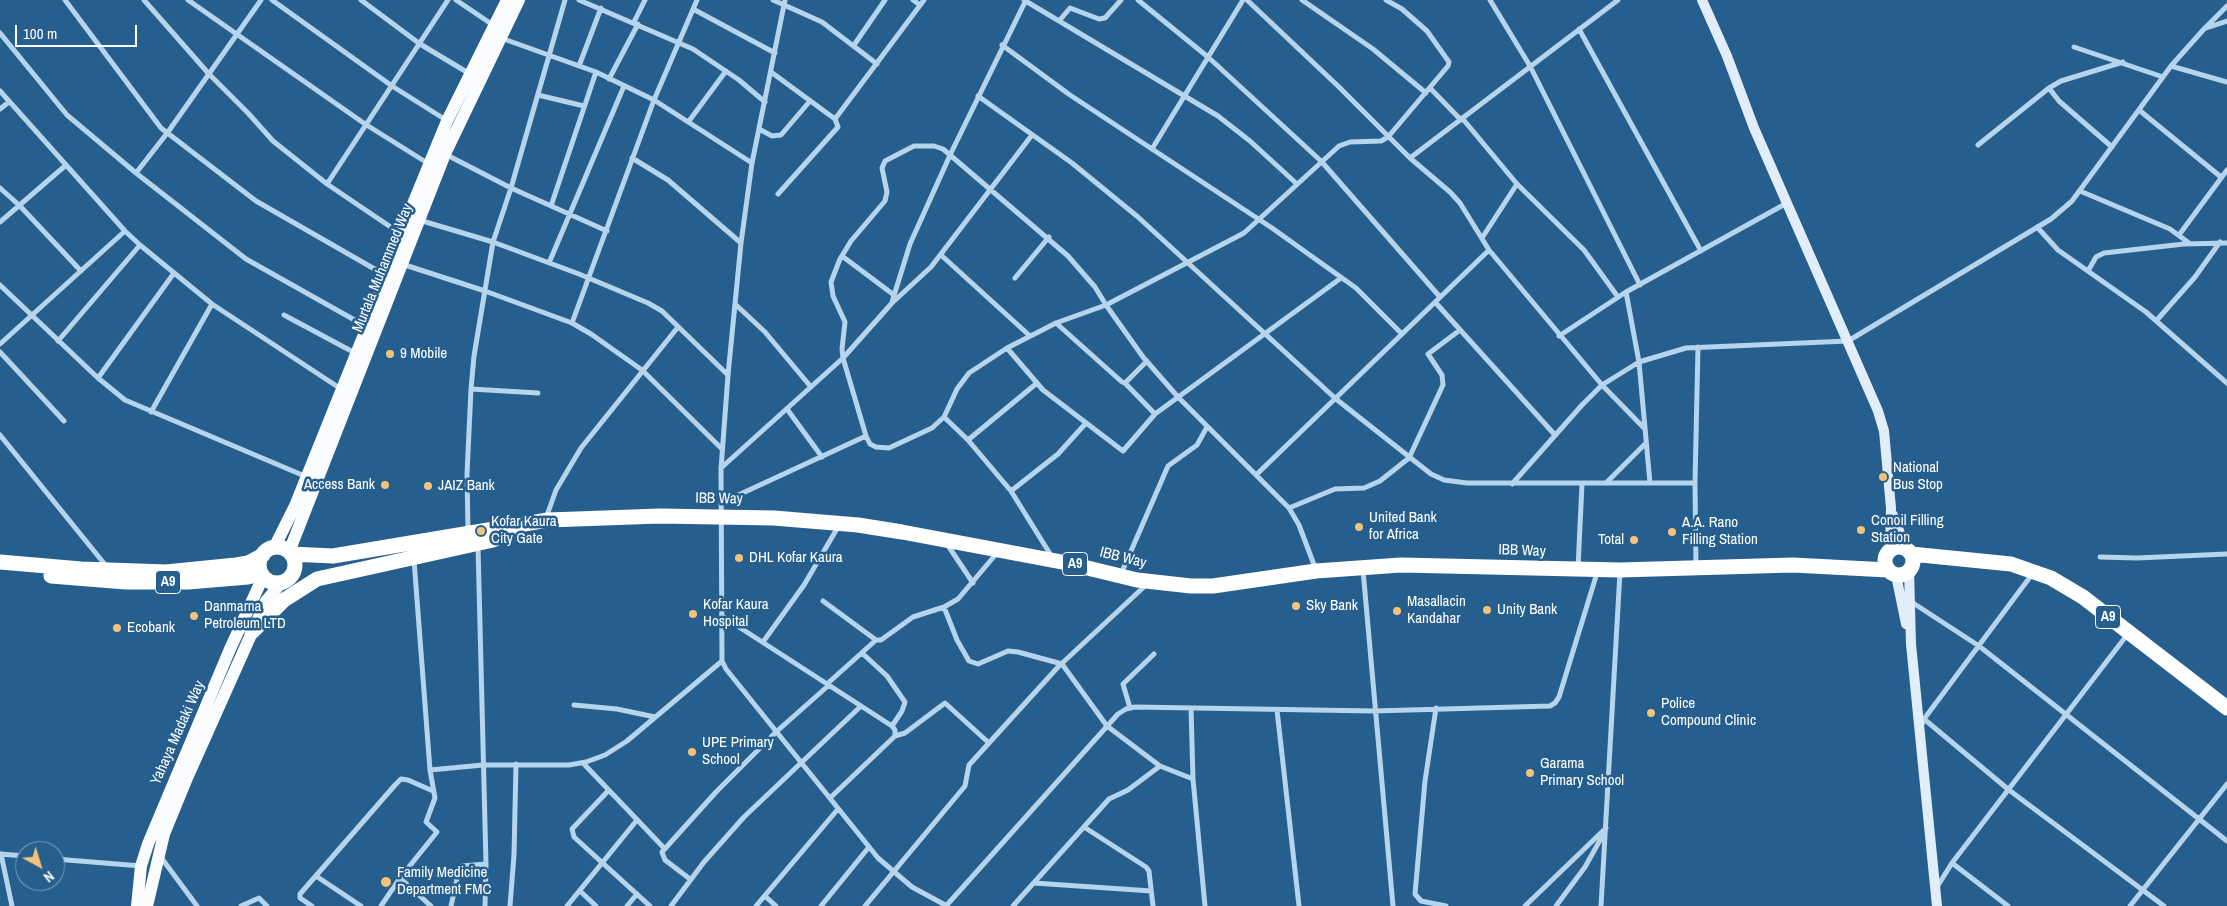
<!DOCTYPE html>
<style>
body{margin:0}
#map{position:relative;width:2227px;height:906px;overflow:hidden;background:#265f8d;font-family:"Archivo Narrow",sans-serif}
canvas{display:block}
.north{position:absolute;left:15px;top:841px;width:50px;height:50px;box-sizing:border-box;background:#265f8d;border:1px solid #7d9fbb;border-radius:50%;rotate:141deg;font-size:14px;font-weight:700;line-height:20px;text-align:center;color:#fff}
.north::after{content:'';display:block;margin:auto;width:18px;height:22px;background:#f4c37b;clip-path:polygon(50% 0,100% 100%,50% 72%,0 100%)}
.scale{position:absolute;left:15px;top:25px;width:122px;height:22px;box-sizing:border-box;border:2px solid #fff;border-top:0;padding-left:6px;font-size:15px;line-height:18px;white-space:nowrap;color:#fff;-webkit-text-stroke:4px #265f8d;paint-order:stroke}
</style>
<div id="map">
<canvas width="2227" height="906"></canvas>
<div class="north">N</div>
<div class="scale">100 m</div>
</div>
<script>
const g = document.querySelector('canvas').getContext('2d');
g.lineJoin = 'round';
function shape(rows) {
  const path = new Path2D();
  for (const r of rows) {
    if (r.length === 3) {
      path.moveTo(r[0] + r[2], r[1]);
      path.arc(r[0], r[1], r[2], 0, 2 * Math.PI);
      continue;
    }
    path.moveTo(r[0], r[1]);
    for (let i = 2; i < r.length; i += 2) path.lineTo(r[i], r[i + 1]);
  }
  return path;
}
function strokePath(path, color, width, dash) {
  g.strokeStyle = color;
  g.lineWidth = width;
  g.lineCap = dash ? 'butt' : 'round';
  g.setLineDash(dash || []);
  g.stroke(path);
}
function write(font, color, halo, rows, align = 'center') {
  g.font = font + ' "Archivo Narrow",sans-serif';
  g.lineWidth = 5;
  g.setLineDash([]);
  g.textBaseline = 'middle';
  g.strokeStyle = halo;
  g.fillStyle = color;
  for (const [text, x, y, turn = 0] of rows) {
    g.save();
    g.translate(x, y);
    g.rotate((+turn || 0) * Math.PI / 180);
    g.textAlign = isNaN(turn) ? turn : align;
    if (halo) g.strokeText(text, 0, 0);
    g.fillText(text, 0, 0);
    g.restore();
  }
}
strokePath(shape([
 [65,0,161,128,256,201,385,275],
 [144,0,209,74,248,113,273,141,327,184,401,234],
 [188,0,365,124,429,164],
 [272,0,392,86,446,120],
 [361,0,420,44,470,74],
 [456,0,493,25],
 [579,0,693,49,739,80,765,102],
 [773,0,822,22,877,64],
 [785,0,752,163,741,243,728,375,721,469,722,661,726,669,878,858,912,887,947,906],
 [913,0,920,5],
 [1024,0,1218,116,1250,141,1297,184],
 [1138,0,1208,57,1321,161,1440,297],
 [1247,0,1338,86,1410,158,1450,192,1460,203,1489,250,1602,385,1645,429],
 [1302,0,1373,49,1426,93],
 [1490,0,1530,66,1640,285],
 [693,9,775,53],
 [1059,21,1070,8,1099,19,1105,18,1121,0],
 [634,22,645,0],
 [2206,28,2227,21],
 [1579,29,1701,251],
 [0,33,67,115,136,173,246,259,367,327],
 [501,38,596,72,654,100,752,163],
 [854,45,885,0],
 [1002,45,1070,95,1272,228,1356,288,1402,334],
 [2074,47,2163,77],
 [579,66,601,8],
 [2171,66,2227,82],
 [771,72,835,119,838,127,778,194],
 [609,79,638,24],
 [1430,88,1461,120],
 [2049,88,2059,101,2112,147],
 [0,91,125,231,140,245,212,304,341,389],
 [538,95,584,106],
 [978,96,1072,163,1138,217,1336,399,1431,474,1444,480,1467,483,1695,483],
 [0,109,9,102],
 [2139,110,2221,177],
 [1462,118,1517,184,1584,250,1618,297],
 [835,119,924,0],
 [689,121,726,71],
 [759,129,772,136,781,135,810,101],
 [1978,145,2049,88,2061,81,2123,62],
 [1152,149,1243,0],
 [445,154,511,188,607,231],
 [632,158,668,180,741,243],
 [1410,158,1618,0],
 [136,173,168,132,261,0],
 [327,184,448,0],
 [0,188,20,206,81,271],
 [2080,191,2170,229,2189,243],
 [551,206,596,72],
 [419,220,493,242,579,274,648,303,662,311,728,375],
 [0,222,66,165],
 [2037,227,2058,250,2146,312,2227,383],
 [2179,235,2227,170],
 [1482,238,1517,184],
 [941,255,1030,336],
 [842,256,894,295],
 [549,263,624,86],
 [402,264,485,291,572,323,591,334,642,370,722,449],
 [2088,271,2096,257,2104,253,2184,244,2227,243],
 [1015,278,1049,237],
 [0,285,98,378,125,400,307,477],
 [1626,292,1639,362,1650,483],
 [892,302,910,244,951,153,1026,0],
 [1435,302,1555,435],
 [735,304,765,332,811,387],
 [284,315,355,353],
 [2156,321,2195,277,2220,242],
 [572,323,654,100,697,0],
 [1056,323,1122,382,1125,383,1155,414],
 [1559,336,1626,292,1787,203],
 [58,341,140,245],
 [0,344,125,231],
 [1007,348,1043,390,1123,451,1155,414,1341,278],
 [0,352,64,421],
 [98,378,174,273],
 [1125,383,1147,361],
 [471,389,538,393],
 [787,409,822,457],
 [151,412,212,304],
 [944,417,968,440,1011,491,1052,557],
 [0,435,107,567],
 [968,440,1037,383],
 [721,468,843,358,892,303,931,267,1032,135],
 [1256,475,1489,250],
 [1606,483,1646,443],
 [1512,484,1582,405,1602,385,1639,362,1686,348,1848,341,2051,219,2072,201,2171,66,2204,29,2227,6],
 [1011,491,1058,454,1086,423],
 [721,503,866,436],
 [1289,508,1335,489,1364,488,1371,485,1380,481,1409,458,1443,385,1442,375,1428,354,1460,330],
 [546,518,556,490,581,448,678,327],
 [468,532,467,474,471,389,474,356,493,242,511,188,565,0],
 [947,544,973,583],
 [478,546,486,864,485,906],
 [2100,557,2137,558,2227,554],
 [1696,567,1695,483,1698,347],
 [1578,568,1582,484],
 [1316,570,1299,525,1289,508,1178,397,1143,357,1106,305,1095,287,1068,256,943,149,934,146,914,146,885,161,882,168,887,192,885,201,851,241,840,259,831,282,833,296,845,322,842,349,843,358,866,436,870,444,876,447,889,448,932,428,944,417,957,389,969,373,1007,348,1056,323,1106,305,1244,233,1339,146,1350,142,1381,141,1388,137,1448,66,1449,62,1427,31,1402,9,1386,0],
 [1363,570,1393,906],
 [1121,574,1168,466,1197,445,1207,427],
 [823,601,876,640],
 [1910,601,1979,646,2227,841],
 [944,607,957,640,969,661,978,664,1008,651,1018,652,1062,664,1107,726,1160,766,1193,779],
 [722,616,892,726,895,730,895,736],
 [763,642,804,585,838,527],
 [862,653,887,676,905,702,902,711,892,726],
 [827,684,876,640,881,640,913,617,944,607,958,599,997,553],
 [574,705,617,709,655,717],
 [1130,708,1123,684,1154,654],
 [1191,708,1193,779,1205,906],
 [1436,708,1425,781,1415,894,1421,901,1446,906],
 [1277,710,1299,906],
 [1924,719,2033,573],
 [1922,724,1924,719,2009,790,2164,906],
 [583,763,665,849],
 [430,770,483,765,569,765,586,762,605,755,627,741,722,661],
 [608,791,572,829,574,837,650,906],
 [830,798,895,736,905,733,945,703,989,743],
 [1084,827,1146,867,1149,871,1153,906],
 [0,854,25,856],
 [1,854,12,906],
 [160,856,197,906],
 [55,859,141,866],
 [1952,863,2008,906],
 [316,876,361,906],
 [400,878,431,906],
 [690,879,665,860,662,852,716,792,776,732,829,685],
 [1034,883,1151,891],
 [1937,887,1952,863,2127,635],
 [580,891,596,906],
 [766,897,776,906],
 [241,906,259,898,267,906],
 [312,906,300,898,300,894,395,785,401,779,408,780,433,791],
 [381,906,400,878,437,832,426,822,435,798,430,770,414,560],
 [451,906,459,870,462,866,486,864],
 [510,906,514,855,516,764],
 [567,906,637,820],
 [627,906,637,894],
 [671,906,704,862,744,817,861,706],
 [756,906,838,809],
 [821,906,869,847],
 [865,906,965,786,969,765,1058,667,1147,584],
 [946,906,1118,714,1126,709,1135,707,1374,711,1550,706,1555,703,1559,697,1597,573],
 [1013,906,1109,799,1128,790,1160,766],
 [1525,906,1606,828],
 [1556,906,1585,867,1604,833],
 [1601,906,1620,572],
 [2130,906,2227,784]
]), '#b6d4eb', 5);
strokePath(shape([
 [1702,0,1727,56,1754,128,1878,411,1884,431,1891,508,1890,551],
 [1893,515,1906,549],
 [1909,570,1911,644,1937,906],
 [1896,575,1906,624]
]), '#e1eef9', 10);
strokePath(shape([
 [274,548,295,506,367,327,401,233,447,121,507,0],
 [289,552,445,154,519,0],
 [137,906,141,866,148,844,230,649,263,577],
 [147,906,164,834,187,778,266,601,282,582]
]), '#fafcff', 12);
strokePath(shape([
 [1899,561,14],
 [277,565,18],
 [291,554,333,556,548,520,660,516,774,518,858,525,902,532,1067,563,1137,580,1191,586,1213,586,1316,571,1401,565,1620,570,1793,565,1888,570],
 [1911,554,2011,564,2051,578,2083,597,2227,708],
 [0,562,81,569,166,572,236,565,248,563,263,555],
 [51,576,126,582,188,582,248,577,261,574],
 [252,632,284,600,317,579,493,540,512,531]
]), '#fff', 15);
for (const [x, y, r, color] of [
 [390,354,5,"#f4c37b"],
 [1883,477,5,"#f4c37b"],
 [385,485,5,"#f4c37b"],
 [428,486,5,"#f4c37b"],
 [1359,527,5,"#f4c37b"],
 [1861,530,5,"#f4c37b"],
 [481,531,5,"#f4c37b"],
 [1672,532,5,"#f4c37b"],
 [1634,540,5,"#f4c37b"],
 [739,558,5,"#f4c37b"],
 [1296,606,5,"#f4c37b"],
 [1487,610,5,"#f4c37b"],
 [1397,611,5,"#f4c37b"],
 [693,614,5,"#f4c37b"],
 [194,616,5,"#f4c37b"],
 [117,628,5,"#f4c37b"],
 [1651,713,5,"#f4c37b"],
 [692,752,5,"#f4c37b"],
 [1530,773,5,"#f4c37b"],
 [386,882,6,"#f4c37b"]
]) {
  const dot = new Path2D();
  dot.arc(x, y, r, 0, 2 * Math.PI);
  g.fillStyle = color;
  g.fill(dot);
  strokePath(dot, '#265f8d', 2);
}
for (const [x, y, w] of [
 [1075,564,25],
 [168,582,25],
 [2108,617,25]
]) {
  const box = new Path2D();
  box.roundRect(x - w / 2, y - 11.5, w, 23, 4);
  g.fillStyle = '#265f8d';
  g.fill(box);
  strokePath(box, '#fff', 1);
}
write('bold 14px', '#fff', null, [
 ["A9",1075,564],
 ["A9",168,582],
 ["A9",2108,617]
]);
write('15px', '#fff', '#265f8d', [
 ["Murtala Muhammed Way",383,268,-68],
 ["IBB Way",719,499,1],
 ["IBB Way",1522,551,2],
 ["IBB Way",1123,558,14],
 ["Yahaya Madaki Way",178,733,-66]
]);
write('15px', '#fff', '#265f8d', [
 ["9 Mobile",400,354],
 ["National",1893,468],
 ["Bus Stop",1893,485],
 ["Access Bank",375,485,"right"],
 ["JAIZ Bank",438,486],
 ["United Bank",1369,518],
 ["for Africa",1369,535],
 ["Conoil Filling",1871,521],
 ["Station",1871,538],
 ["Kofar Kaura",491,522],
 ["City Gate",491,539],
 ["A.A. Rano",1682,523],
 ["Filling Station",1682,540],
 ["Total",1624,540,"right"],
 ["DHL Kofar Kaura",749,558],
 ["Masallacin",1407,602],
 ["Kandahar",1407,619],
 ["Kofar Kaura",703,605],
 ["Hospital",703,622],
 ["Sky Bank",1306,606],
 ["Danmarna",204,607],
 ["Petroleum LTD",204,624],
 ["Unity Bank",1497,610],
 ["Ecobank",127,628],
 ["Police",1661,704],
 ["Compound Clinic",1661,721],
 ["UPE Primary",702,743],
 ["School",702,760],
 ["Garama",1540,764],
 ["Primary School",1540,781],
 ["Family Medicine",397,873],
 ["Department FMC",397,890]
], 'left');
</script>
